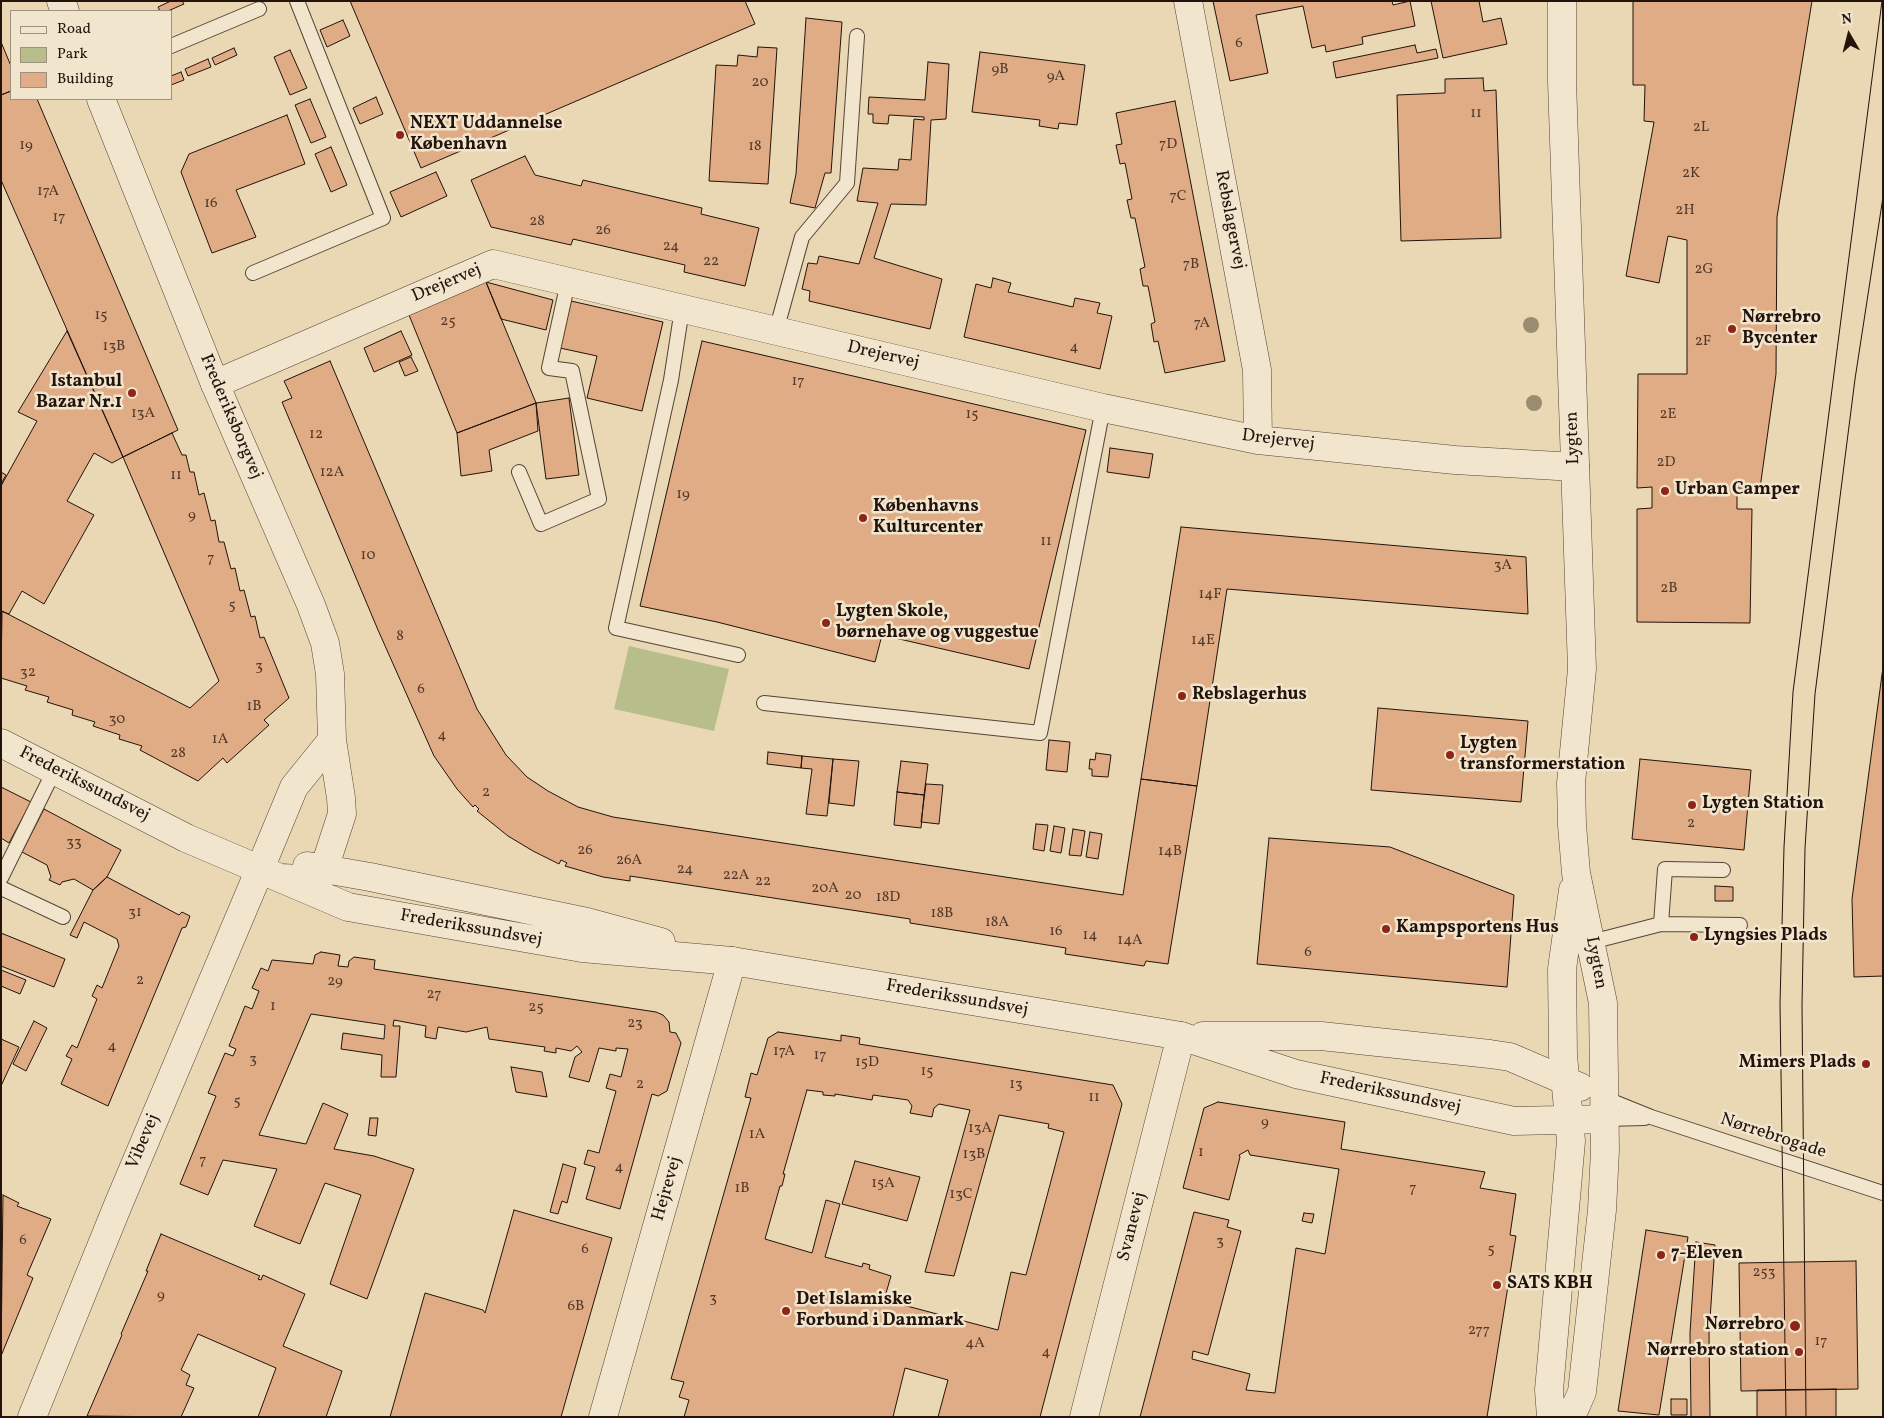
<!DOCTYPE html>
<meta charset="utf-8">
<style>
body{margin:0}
#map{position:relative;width:1884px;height:1418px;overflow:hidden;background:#ead7b3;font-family:Vollkorn,serif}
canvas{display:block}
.frame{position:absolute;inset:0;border:2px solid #23130b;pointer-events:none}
.legend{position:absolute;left:10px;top:10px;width:162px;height:90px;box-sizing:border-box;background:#f1e5ce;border:1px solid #9f9180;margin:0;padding:6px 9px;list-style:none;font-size:15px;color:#23130b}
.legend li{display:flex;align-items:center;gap:10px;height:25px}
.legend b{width:25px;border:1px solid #9f9180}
.north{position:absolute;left:1824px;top:10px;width:50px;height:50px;-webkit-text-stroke:4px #f1e5ce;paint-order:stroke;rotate:352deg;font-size:14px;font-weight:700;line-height:20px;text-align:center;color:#23130b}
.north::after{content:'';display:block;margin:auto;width:18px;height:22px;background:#23130b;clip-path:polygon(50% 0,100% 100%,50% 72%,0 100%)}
</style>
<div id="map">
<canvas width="1884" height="1418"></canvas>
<div class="frame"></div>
<ul class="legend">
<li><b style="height:6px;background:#f1e5ce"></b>Road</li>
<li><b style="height:14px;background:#b8be8b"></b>Park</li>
<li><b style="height:14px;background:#e0ac85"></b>Building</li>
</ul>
<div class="north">N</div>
</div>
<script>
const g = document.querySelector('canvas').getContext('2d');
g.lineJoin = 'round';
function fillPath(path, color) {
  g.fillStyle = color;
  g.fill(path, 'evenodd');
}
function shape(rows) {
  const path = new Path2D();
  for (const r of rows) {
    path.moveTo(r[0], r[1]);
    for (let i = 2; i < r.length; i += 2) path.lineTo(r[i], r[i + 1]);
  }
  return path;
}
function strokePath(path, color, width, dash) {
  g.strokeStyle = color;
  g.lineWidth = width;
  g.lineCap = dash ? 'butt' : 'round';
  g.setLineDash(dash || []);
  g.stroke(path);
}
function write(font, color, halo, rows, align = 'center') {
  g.font = font + ' Vollkorn,serif';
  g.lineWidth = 5;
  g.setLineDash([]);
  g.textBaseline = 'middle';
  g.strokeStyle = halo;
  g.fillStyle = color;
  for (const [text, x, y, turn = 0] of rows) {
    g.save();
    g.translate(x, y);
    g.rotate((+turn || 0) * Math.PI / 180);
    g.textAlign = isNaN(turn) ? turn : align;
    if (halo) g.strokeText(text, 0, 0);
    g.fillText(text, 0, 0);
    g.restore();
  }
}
fillPath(shape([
 [629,646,729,669,714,731,614,709]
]), '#b8be8b');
const building = shape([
 [171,1,182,1,184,4,168,11,160,11,158,7,171,1],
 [350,1,745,1,755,24,421,168,350,1],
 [1213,1,1392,1,1393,5,1410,1,1415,26,1362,37,1363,44,1326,52,1325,45,1312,48,1303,6,1256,15,1268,73,1230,81,1213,1],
 [1431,1,1479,1,1483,22,1501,18,1507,44,1443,58,1431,1],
 [1633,1,1812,1,1777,217,1776,374,1760,488,1737,488,1737,509,1752,509,1750,623,1637,622,1637,509,1652,508,1652,487,1637,488,1638,374,1687,374,1687,240,1668,236,1659,283,1626,276,1654,122,1644,121,1645,85,1633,85,1633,1],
 [806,18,842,22,831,173,825,173,815,208,790,203,796,174,806,18],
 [343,20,350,36,327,47,320,30,343,20],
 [1,42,11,66,11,91,1,95,1,42],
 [1415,45,1417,53,1436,49,1438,58,1336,78,1333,62,1415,45],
 [758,47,777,48,768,184,709,181,716,65,737,66,738,55,757,57,758,47],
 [234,48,237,55,215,65,212,58,234,48],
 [290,50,307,88,290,95,274,57,290,50],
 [980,52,1085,65,1077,125,1059,123,1058,129,1039,126,1040,120,972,112,980,52],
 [208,59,211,67,188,76,185,69,208,59],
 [928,62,949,64,946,119,931,120,926,205,891,204,874,258,942,279,930,329,809,301,810,291,802,289,808,263,817,264,819,256,859,264,878,203,857,201,863,168,898,170,899,159,911,160,914,119,924,120,924,117,889,115,888,124,873,123,873,114,868,114,869,97,925,100,928,62],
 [181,72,184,80,171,85,171,76,181,72],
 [1483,78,1484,91,1496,90,1501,238,1401,241,1397,95,1445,93,1445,79,1483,78],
 [11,91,11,99,37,99,178,430,123,457,1,180,1,95,11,91],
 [376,97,383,114,360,124,353,108,376,97],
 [310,99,326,137,311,143,295,105,310,99],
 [1175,101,1225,361,1165,373,1158,341,1154,342,1151,324,1155,322,1148,286,1143,286,1140,269,1145,267,1135,218,1131,218,1127,200,1132,199,1125,163,1120,164,1116,145,1122,144,1116,113,1175,101],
 [287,115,305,164,236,190,256,237,212,253,181,172,189,154,287,115],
 [331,147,347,185,331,192,315,154,331,147],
 [525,156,535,175,581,186,583,180,702,208,701,214,759,228,745,286,684,272,685,265,573,239,571,245,491,227,471,180,525,156],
 [436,172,447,196,401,217,390,192,436,172],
 [993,278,1011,283,1008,292,1073,307,1075,298,1100,303,1097,313,1112,316,1100,369,964,337,976,284,991,288,993,278],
 [486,282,536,403,457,433,409,315,486,282],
 [486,282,553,300,546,330,501,319,486,282],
 [571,301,663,322,642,411,587,398,597,356,560,348,571,301],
 [67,331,123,457,112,463,94,453,67,501,94,515,44,604,22,591,9,614,1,611,1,486,37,421,18,412,67,331],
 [401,331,412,355,374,372,364,348,401,331],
 [702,341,1086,430,1029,669,882,635,875,662,717,622,640,606,702,341],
 [411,357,418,371,405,376,399,362,411,357],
 [330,361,477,709,506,755,527,777,548,791,578,807,613,817,1123,895,1141,779,1197,786,1168,964,1146,961,1144,966,1065,954,1066,948,910,923,910,919,630,876,630,881,603,877,565,866,567,863,561,860,559,864,533,851,508,836,477,811,479,809,475,805,473,807,457,789,434,756,378,630,282,402,292,398,284,381,330,361],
 [569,398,579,475,546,479,536,403,569,398],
 [536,403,538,431,489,450,492,471,461,476,457,433,536,403],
 [172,433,182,455,186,455,190,472,194,472,199,495,204,493,211,521,215,520,219,542,224,542,231,569,235,568,240,591,244,590,251,617,255,616,260,638,264,637,289,698,264,720,269,725,227,763,223,758,198,781,140,750,142,746,119,739,120,735,93,726,95,722,72,715,73,710,47,702,49,697,25,690,27,686,1,678,2,611,190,708,219,681,123,457,172,433],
 [1110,448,1153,454,1149,478,1107,472,1110,448],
 [1,472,6,475,1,484,1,472],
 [1181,527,1526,557,1528,614,1227,589,1197,786,1141,779,1181,527],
 [1883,667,1883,976,1854,977,1852,899,1883,667],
 [1378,708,1528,721,1521,802,1371,790,1378,708],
 [1049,740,1070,742,1067,772,1046,770,1049,740],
 [768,752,802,756,801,768,767,764,768,752],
 [1096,753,1111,755,1108,777,1092,776,1092,769,1089,769,1090,759,1095,760,1096,753],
 [802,756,833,759,827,816,806,814,812,769,801,768,802,756],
 [833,759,859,761,854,806,829,803,833,759],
 [1640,759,1751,770,1744,850,1632,839,1640,759],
 [901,761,928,764,924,795,897,792,901,761],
 [926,784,943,785,939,824,921,822,926,784],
 [1,787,31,802,9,843,1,838,1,787],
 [897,792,924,795,921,828,894,825,897,792],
 [44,809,121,850,107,877,93,890,74,879,62,882,60,885,49,880,51,877,47,865,22,852,44,809],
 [1036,824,1048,825,1044,851,1033,849,1036,824],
 [1054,826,1065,828,1061,853,1050,851,1054,826],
 [1073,829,1085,831,1081,856,1069,855,1073,829],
 [1090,832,1102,834,1098,859,1086,857,1090,832],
 [1269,838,1390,847,1514,895,1507,987,1257,964,1269,838],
 [107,877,179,915,182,912,190,916,186,927,182,928,108,1106,61,1084,72,1059,66,1056,72,1045,77,1048,97,999,92,996,97,985,102,988,119,946,117,939,84,922,77,938,70,935,93,890,107,877],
 [1715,886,1733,887,1733,901,1715,901,1715,886],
 [1,933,65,959,54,987,1,966,1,933],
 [321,952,340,955,338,966,348,967,349,961,354,957,375,960,374,969,656,1012,663,1015,669,1022,670,1032,676,1033,681,1043,667,1091,658,1096,652,1094,620,1209,586,1199,595,1167,584,1164,588,1150,599,1153,616,1091,606,1088,610,1074,621,1077,628,1049,616,1048,616,1051,599,1048,589,1082,569,1077,575,1057,582,1052,577,1046,571,1051,556,1048,556,1053,544,1051,545,1047,489,1039,487,1027,466,1032,438,1027,436,1039,425,1037,426,1026,394,1020,393,1026,400,1026,396,1077,381,1077,382,1055,341,1049,343,1033,384,1039,385,1025,311,1014,259,1135,306,1144,323,1103,348,1114,334,1149,374,1156,414,1169,367,1299,330,1284,361,1195,325,1183,300,1244,254,1226,277,1169,223,1160,208,1195,180,1184,216,1096,208,1093,225,1053,233,1056,236,1049,229,1046,245,1006,252,1009,259,991,252,988,261,968,268,971,272,960,313,964,315,955,321,952],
 [1,970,26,980,20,994,1,986,1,970],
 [34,1021,47,1028,26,1071,13,1064,34,1021],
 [778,1032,841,1041,841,1035,860,1038,859,1044,1113,1085,1122,1104,1040,1417,938,1417,948,1380,905,1368,893,1417,684,1417,689,1400,679,1397,684,1382,671,1379,751,1098,745,1097,751,1073,757,1075,768,1038,778,1032],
 [807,1090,823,1092,823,1095,835,1096,835,1094,872,1100,873,1095,908,1100,912,1106,910,1113,932,1117,934,1108,939,1104,970,1110,925,1272,954,1276,999,1115,1049,1124,1048,1128,1064,1132,1026,1275,1011,1272,998,1330,884,1300,891,1276,869,1269,870,1265,863,1263,862,1267,825,1257,840,1204,826,1200,812,1253,765,1239,780,1186,782,1186,785,1174,783,1174,807,1090],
 [1,1039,19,1047,1,1086,1,1039],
 [511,1067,542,1072,547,1097,516,1092,511,1067],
 [1218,1102,1345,1122,1341,1149,1485,1172,1480,1188,1516,1194,1510,1235,1516,1236,1487,1417,1140,1417,1194,1212,1229,1220,1227,1227,1241,1231,1208,1355,1193,1351,1192,1359,1250,1374,1246,1390,1275,1393,1296,1248,1325,1254,1339,1169,1250,1155,1248,1150,1239,1155,1240,1157,1229,1200,1183,1188,1204,1108,1218,1102],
 [370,1118,378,1118,376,1136,368,1135,370,1118],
 [855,1161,920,1177,907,1221,842,1204,855,1161],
 [563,1164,576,1168,567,1203,562,1201,558,1214,550,1212,563,1164],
 [3,1195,19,1203,17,1206,51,1219,27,1275,33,1278,1,1356,3,1195],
 [514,1210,612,1238,561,1417,390,1417,425,1293,483,1310,485,1313,514,1210],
 [1304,1213,1314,1214,1312,1223,1302,1221,1304,1213],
 [1646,1230,1688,1237,1659,1415,1618,1411,1646,1230],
 [161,1234,260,1276,258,1279,261,1280,263,1275,305,1294,283,1346,342,1371,326,1417,258,1417,276,1368,198,1334,181,1370,190,1375,186,1385,194,1388,181,1417,87,1416,122,1335,121,1334,148,1271,146,1271,161,1234],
 [1696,1242,1715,1245,1709,1334,1710,1417,1691,1417,1690,1333,1696,1242],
 [1856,1261,1858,1389,1741,1391,1739,1263,1856,1261],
 [1836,1389,1836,1417,1757,1417,1757,1390,1836,1389],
 [1671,1399,1687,1399,1687,1415,1671,1415,1671,1399]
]);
fillPath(building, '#e0ac85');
strokePath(building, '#23130b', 1);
const service = shape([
 [171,46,259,9],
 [253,273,383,218,297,1],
 [682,309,671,380,616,628,738,655],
 [776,331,802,237,847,183,857,36],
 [519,472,541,524,599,499,572,371,549,368,568,282],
 [764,703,1040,733,1103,408],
 [1,878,55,769],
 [1,888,63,917],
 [1661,924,1740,925],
 [1591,942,1661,924,1665,869,1723,870],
 [1604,1098,1651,1117,1883,1193],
 [1604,1119,1645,1118]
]);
const minor = shape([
 [1188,1,1257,370,1258,440],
 [215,384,493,264,1103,408,1258,440,1455,460,1575,467],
 [32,1417,118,1205,260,869],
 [603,1417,732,961],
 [1084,1417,1181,1036]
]);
const tertiary = shape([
 [61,1,65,11],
 [1562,1,1562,81,1582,669,1571,783,1572,825,1576,873,1603,1003,1605,1150,1602,1210,1582,1392,1571,1417],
 [101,99,215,384,311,605,325,643,330,674,332,740,341,798,342,814,324,869,313,876,300,879,282,878],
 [1,743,186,838,348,907,582,948,732,961,1181,1036,1296,1074,1514,1121,1604,1119],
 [307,866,370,877,587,922,661,942],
 [260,869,294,787,332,740],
 [1203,1036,1321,1036,1490,1054,1510,1057,1580,1087],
 [1551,1417,1549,1390,1571,1141,1563,1055,1562,969,1573,890]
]);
strokePath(service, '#554435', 16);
strokePath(minor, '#554435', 29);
strokePath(tertiary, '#554435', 29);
strokePath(service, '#f1e5ce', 14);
strokePath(minor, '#f1e5ce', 28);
strokePath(tertiary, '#f1e5ce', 28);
strokePath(shape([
 [1786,1417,1780,1004,1784,847,1793,692,1882,1],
 [1806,1417,1802,1005,1805,848,1815,694,1855,379,1883,197]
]), '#23130b', 1);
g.fillStyle = '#998c6f';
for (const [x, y] of [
 [1531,325],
 [1534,403]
]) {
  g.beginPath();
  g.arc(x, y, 8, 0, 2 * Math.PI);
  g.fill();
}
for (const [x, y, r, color] of [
 [400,135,5,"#8f2418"],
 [1732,329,5,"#8f2418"],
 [132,393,5,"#8f2418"],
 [1665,491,5,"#8f2418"],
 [863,518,5,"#8f2418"],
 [826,623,5,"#8f2418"],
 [1182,696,5,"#8f2418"],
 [1450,755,5,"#8f2418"],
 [1692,805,5,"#8f2418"],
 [1386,929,5,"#8f2418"],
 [1694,937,5,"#8f2418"],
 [1866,1064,5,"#8f2418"],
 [1661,1255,5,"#8f2418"],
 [1497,1285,5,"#8f2418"],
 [786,1311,5,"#8f2418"],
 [1795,1326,6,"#8f2418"],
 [1799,1352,5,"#8f2418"]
]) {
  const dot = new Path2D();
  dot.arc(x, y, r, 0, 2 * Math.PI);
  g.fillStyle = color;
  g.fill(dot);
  strokePath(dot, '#f1e5ce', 2);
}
write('15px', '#52392a', null, [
 ["6",1239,44],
 ["9B",1000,70],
 ["9A",1056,77],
 ["20",760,83],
 ["11",1476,114],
 ["2L",1701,128],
 ["7D",1168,145],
 ["19",26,146],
 ["18",755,147],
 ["2K",1691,174],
 ["17A",48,192],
 ["7C",1178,197],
 ["16",211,204],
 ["2H",1685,211],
 ["17",59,218],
 ["28",537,222],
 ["26",603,231],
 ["24",671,247],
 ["22",711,262],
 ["7B",1191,265],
 ["2G",1704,270],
 ["15",101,316],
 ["25",448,322],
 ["7A",1202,324],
 ["2F",1703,342],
 ["13B",114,347],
 ["4",1074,348],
 ["17",798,382],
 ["13A",143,414],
 ["15",972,415],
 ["2E",1668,415],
 ["12",316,435],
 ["2D",1666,463],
 ["12A",332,473],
 ["11",176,476],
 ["19",683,495],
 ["9",192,516],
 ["11",1046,542],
 ["10",368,556],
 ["7",211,559],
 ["3A",1503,566],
 ["2B",1669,589],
 ["14F",1210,595],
 ["5",232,606],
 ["8",400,637],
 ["14E",1203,641],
 ["3",259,667],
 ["32",28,673],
 ["6",421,690],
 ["1B",254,707],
 ["30",117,720],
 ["4",442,736],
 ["1A",220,740],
 ["28",178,754],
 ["2",486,793],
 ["2",1691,824],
 ["33",74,843],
 ["26",585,851],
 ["14B",1170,852],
 ["26A",629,861],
 ["24",685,870],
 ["22A",736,876],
 ["22",763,882],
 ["20A",825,889],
 ["20",853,896],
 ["18D",888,898],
 ["31",135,913],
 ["18B",942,914],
 ["18A",997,923],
 ["16",1056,932],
 ["14",1090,936],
 ["14A",1130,941],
 ["6",1308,953],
 ["2",140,981],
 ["29",335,982],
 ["27",434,995],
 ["1",273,1007],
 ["25",536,1008],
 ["23",635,1024],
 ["4",112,1047],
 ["17A",784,1052],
 ["17",820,1056],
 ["3",253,1060],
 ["15D",867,1063],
 ["15",927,1072],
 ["2",640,1085],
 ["13",1016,1085],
 ["11",1094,1098],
 ["5",237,1102],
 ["9",1265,1123],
 ["13A",980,1129],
 ["1A",757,1135],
 ["1",1201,1153],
 ["13B",974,1155],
 ["7",203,1161],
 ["4",619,1168],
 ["15A",883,1184],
 ["1B",742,1189],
 ["7",1413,1189],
 ["13C",961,1195],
 ["6",23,1241],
 ["3",1220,1242],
 ["6",585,1250],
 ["5",1491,1250],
 ["253",1764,1273],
 ["9",161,1296],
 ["3",713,1299],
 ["6B",576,1307],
 ["277",1479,1331],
 ["17",1821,1342],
 ["4A",975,1344],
 ["4",1046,1353]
]);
write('bold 18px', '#23130b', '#f1e5ce', [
 ["NEXT Uddannelse",410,125],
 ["København",410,146],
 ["Nørrebro",1742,319],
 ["Bycenter",1742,340],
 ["Istanbul",122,383,"right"],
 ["Bazar Nr.1",122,404,"right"],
 ["Urban Camper",1675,491],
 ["Københavns",873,508],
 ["Kulturcenter",873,529],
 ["Lygten Skole,",836,613],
 ["børnehave og vuggestue",836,634],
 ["Rebslagerhus",1192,696],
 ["Lygten",1460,745],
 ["transformerstation",1460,766],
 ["Lygten Station",1702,805],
 ["Kampsportens Hus",1396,929],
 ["Lyngsies Plads",1704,937],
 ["Mimers Plads",1856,1064,"right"],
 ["7-Eleven",1671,1255],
 ["SATS KBH",1507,1285],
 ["Det Islamiske",796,1301],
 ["Forbund i Danmark",796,1322],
 ["Nørrebro",1784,1326,"right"],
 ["Nørrebro station",1789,1352,"right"]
], 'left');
write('18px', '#23130b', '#f1e5ce', [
 ["Rebslagervej",1229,220,79],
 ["Drejervej",447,284,-23],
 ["Drejervej",883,356,13],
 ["Frederiksborgvej",230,417,67],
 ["Lygten",1574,438,-92],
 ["Drejervej",1278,441,7],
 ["Frederikssundsvej",84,785,27],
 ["Frederikssundsvej",471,929,10],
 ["Lygten",1595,963,79],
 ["Frederikssundsvej",957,999,10],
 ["Frederikssundsvej",1390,1094,12],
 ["Nørrebrogade",1773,1137,18],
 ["Vibevej",144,1142,-67],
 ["Hejrevej",668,1189,-74],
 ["Svanevej",1133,1227,-76]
]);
</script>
